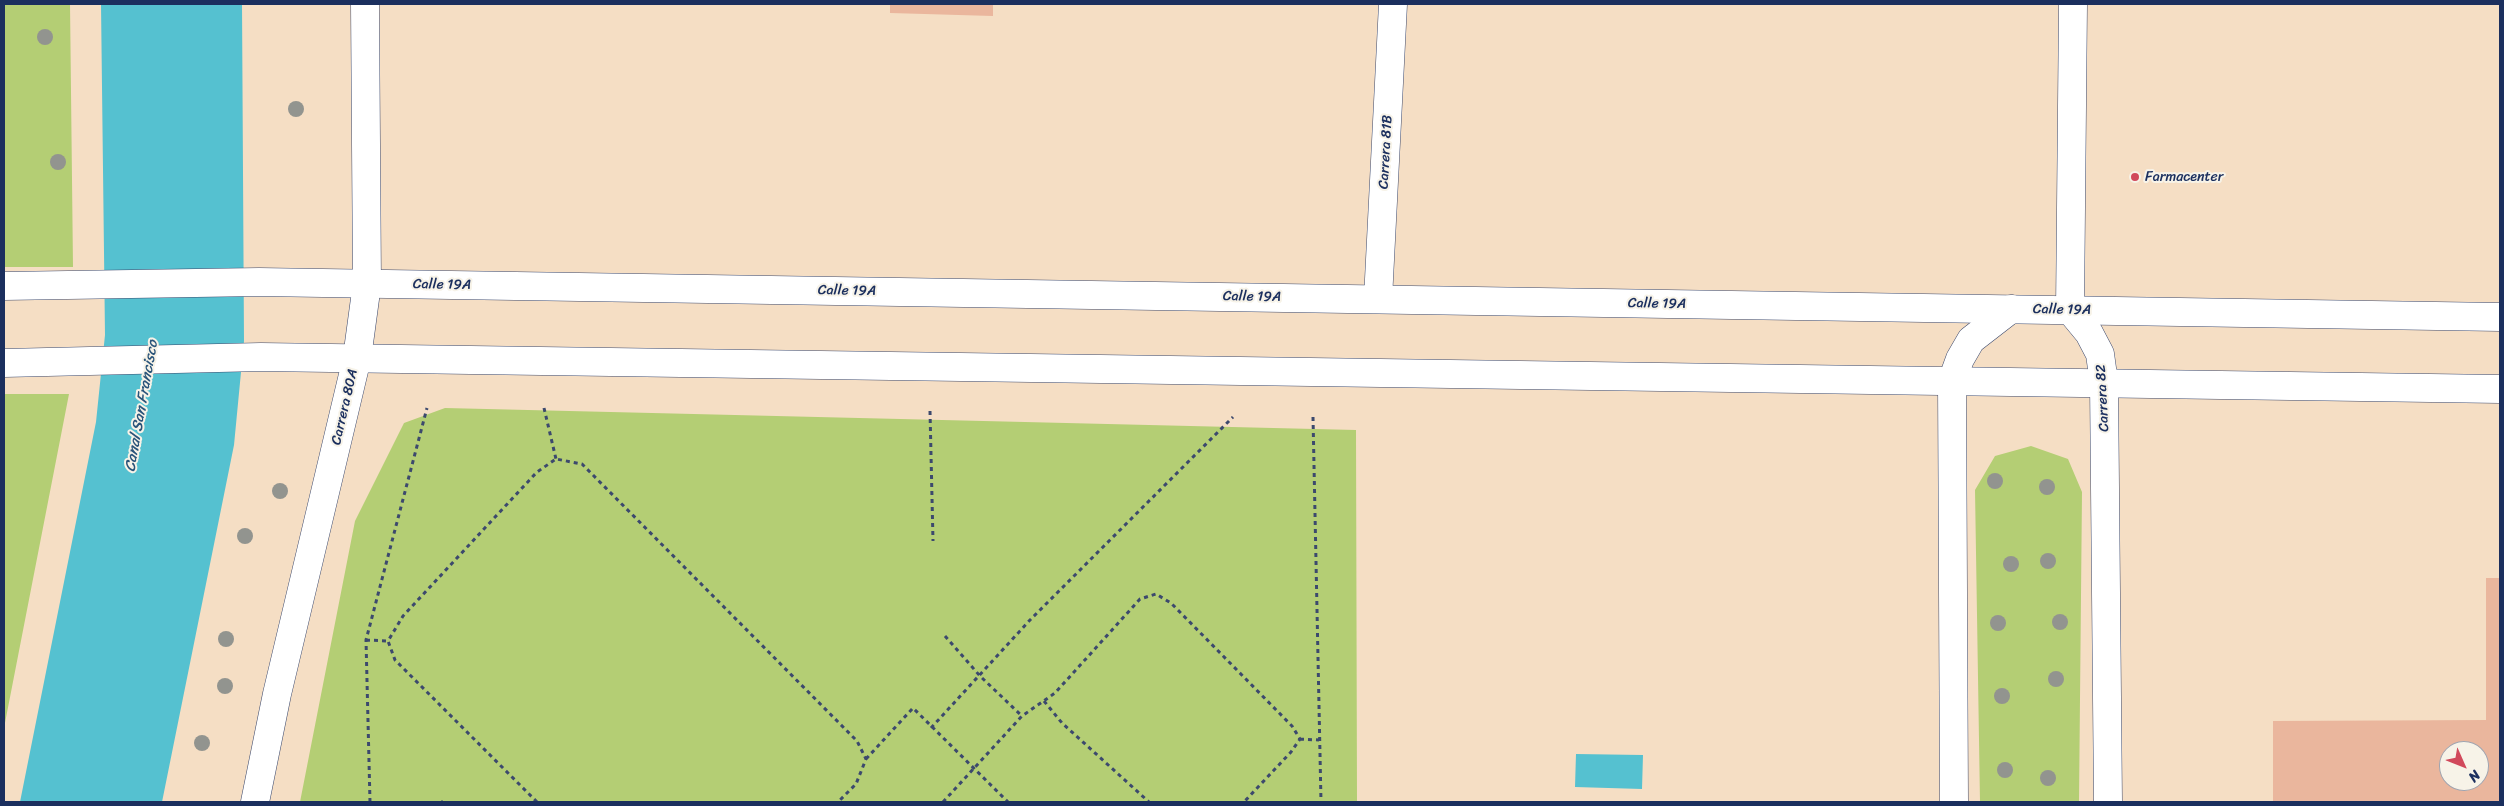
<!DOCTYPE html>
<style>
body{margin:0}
#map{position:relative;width:2504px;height:806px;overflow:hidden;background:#f5dec4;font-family:Sriracha,sans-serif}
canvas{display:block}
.frame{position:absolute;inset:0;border:5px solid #1b2f5e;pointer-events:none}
.north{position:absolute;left:2439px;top:741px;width:50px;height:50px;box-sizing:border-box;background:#f7f3e8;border:1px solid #9fa5b1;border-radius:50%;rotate:134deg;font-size:14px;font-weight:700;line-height:20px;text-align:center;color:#1b2f5e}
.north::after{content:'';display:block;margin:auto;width:18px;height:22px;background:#d1495b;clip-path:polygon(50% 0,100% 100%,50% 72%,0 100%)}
</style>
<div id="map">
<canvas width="2504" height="806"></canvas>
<div class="frame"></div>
<div class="north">N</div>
</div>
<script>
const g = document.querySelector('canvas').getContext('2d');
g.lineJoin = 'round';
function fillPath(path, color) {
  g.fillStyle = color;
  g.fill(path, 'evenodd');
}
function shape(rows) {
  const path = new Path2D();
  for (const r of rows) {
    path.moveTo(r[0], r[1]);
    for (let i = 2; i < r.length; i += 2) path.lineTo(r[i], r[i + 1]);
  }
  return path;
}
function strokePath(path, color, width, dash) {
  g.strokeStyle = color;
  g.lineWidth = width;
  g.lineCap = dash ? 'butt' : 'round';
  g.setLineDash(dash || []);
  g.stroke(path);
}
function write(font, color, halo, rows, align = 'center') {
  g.font = font + ' Sriracha,sans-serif';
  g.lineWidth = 4;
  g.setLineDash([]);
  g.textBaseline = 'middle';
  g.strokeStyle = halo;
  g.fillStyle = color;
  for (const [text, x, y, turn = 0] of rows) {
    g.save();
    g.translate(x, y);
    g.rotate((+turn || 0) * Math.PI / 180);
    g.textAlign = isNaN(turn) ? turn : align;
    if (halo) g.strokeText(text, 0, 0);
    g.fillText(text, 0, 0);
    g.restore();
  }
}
fillPath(shape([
 [4,4,70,4,73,267,4,267],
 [4,394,69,394,4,728],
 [445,408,1356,430,1357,802,300,802,355,521,404,423],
 [2031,446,2068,459,2082,492,2079,802,1980,802,1975,490,1995,456]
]), '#b4ce74');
fillPath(shape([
 [101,4,242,4,244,341,234,445,162,802,20,802,96,422,105,335],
 [1576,754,1643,755,1642,789,1575,787]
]), '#55c1d0');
fillPath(shape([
 [890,4,993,4,993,16,890,13],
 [2486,578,2500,578,2500,802,2273,802,2273,721,2486,720],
 [2449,751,2479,751,2479,781,2449,781]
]), '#eab69d');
const minor = shape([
 [2073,4,2070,310,2089,333,2100,354,2104,383,2108,802],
 [1378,299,1393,4],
 [255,802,277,694,357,358,367,284,365,4],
 [1954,802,1952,381,1960,359,1971,340,2011,309]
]);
const tertiary = shape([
 [4,286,259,282,2500,317],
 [4,363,261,357,2500,389]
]);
strokePath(minor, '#3c496d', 29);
strokePath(tertiary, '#3c496d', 29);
strokePath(shape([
 [544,408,556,459],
 [930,411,933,541],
 [1313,417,1321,802],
 [945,636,980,676,1022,716],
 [366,640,388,641],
 [1044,701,1062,723,1149,802],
 [931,728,1030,620,1233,417],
 [1300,739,1319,740],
 [866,759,913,708,1008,802],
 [370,802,366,640,427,408],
 [441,802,443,802],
 [537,802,395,660,388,641,403,616,537,472,556,459,582,464,857,741,866,759,856,784,838,802],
 [943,802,1022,716,1055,693,1140,599,1156,594,1171,603,1292,726,1300,739,1291,752,1244,802]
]), '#3c496d', 3, [4, 4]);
strokePath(minor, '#fff', 28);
strokePath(tertiary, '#fff', 28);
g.fillStyle = '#92948f';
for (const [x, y] of [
 [45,37],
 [296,109],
 [58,162],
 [1995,481],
 [2047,487],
 [280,491],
 [245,536],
 [2048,561],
 [2011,564],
 [2060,622],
 [1998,623],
 [226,639],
 [2056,679],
 [225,686],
 [2002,696],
 [202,743],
 [2005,770],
 [2048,778]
]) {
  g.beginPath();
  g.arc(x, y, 8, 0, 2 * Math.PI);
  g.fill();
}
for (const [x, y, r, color] of [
 [2135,177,5,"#d1495b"]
]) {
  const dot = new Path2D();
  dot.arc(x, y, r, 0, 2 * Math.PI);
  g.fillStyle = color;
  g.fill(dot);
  strokePath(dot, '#f7f3e8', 2);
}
write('14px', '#1b2f5e', '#f7f3e8', [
 ["Carrera 81B",1386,152,-87],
 ["Calle 19A",442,285,1],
 ["Calle 19A",847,291,1],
 ["Calle 19A",1252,297,1],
 ["Calle 19A",1657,304,1],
 ["Calle 19A",2062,310,1],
 ["Carrera 82",2103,398,-93],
 ["Carrera 80A",345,407,-77]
]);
write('14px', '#1b2f5e', '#f7f3e8', [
 ["Farmacenter",2145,177]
], 'left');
write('italic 15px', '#2a547a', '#f7f3e8', [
 ["Canal San Francisco",142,406,-80]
]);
</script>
